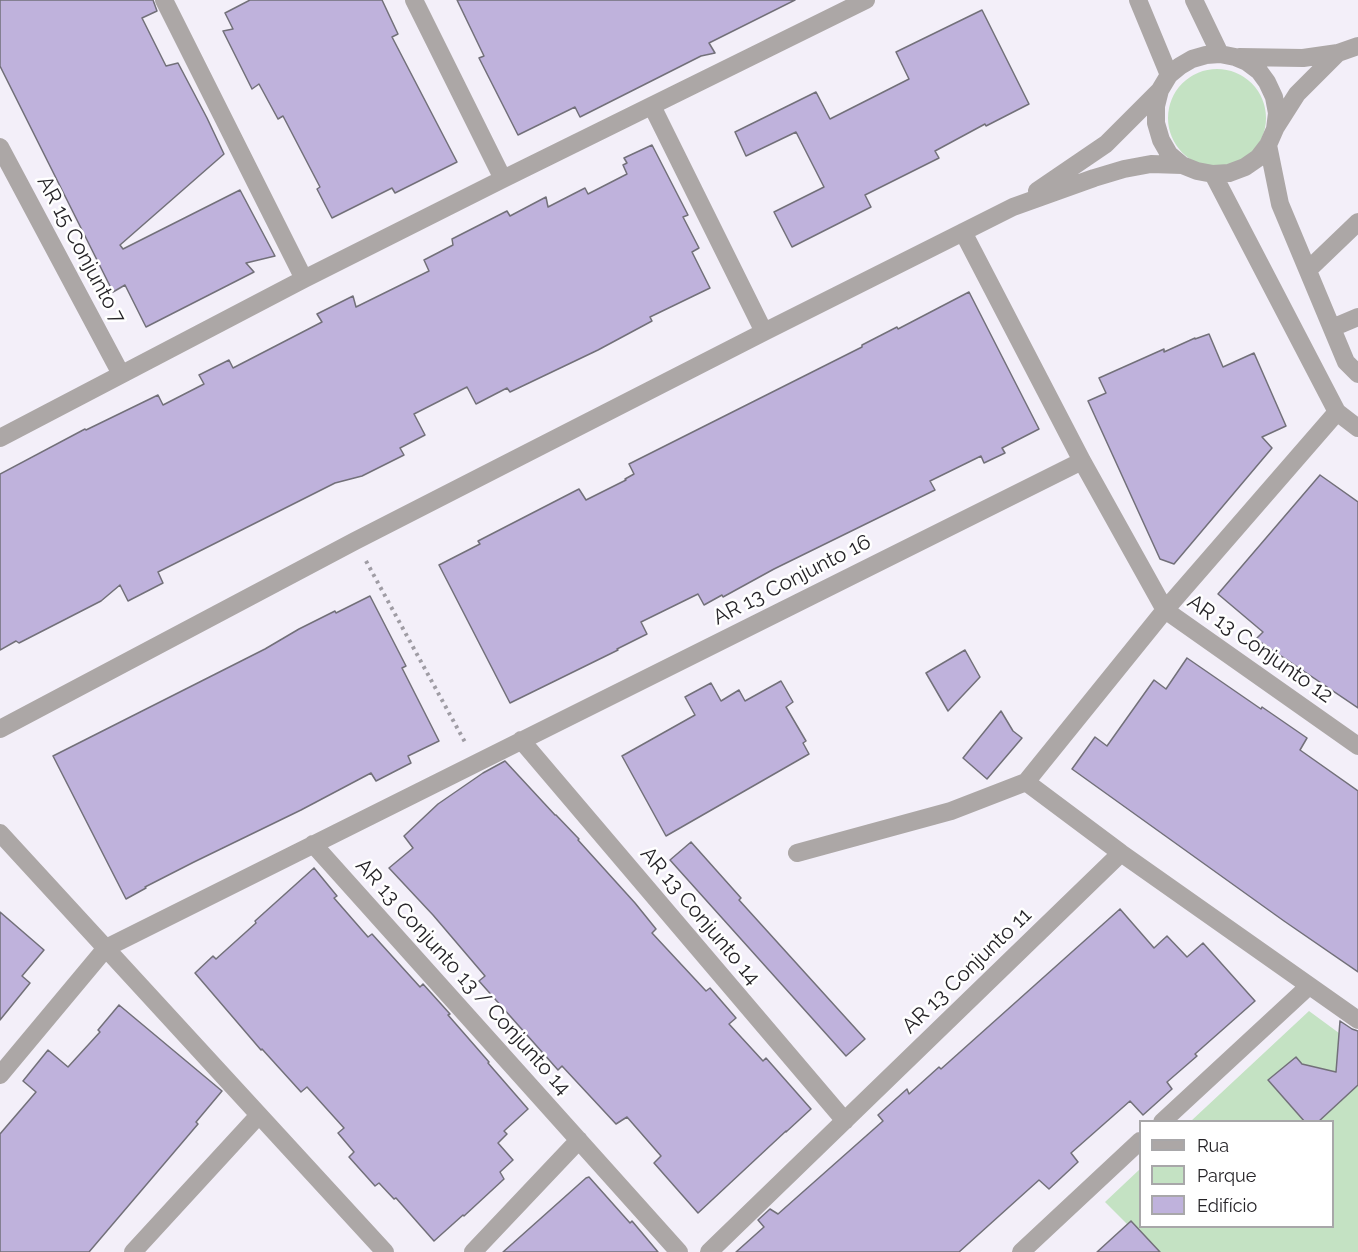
<!DOCTYPE html>
<meta charset="utf-8">
<style>
body{margin:0}
#map{position:relative;width:1358px;height:1252px;overflow:hidden;background:#f3eff9;font-family:Raleway,sans-serif}
canvas{display:block}
.legend{position:absolute;left:1139px;top:1120px;width:195px;height:108px;box-sizing:border-box;background:#fff;border:2px solid #a8a7a9;margin:0;padding:8px 10px;list-style:none;font-size:18px;color:#262428}
.legend li{display:flex;align-items:center;gap:12px;height:30px}
.legend b{width:30px;border:2px solid #a8a7a9}
</style>
<div id="map">
<canvas width="1358" height="1252"></canvas>
<ul class="legend">
<li><b style="height:8px;background:#aca7a6"></b>Rua</li>
<li><b style="height:16px;background:#c4e2c3"></b>Parque</li>
<li><b style="height:16px;background:#bfb2dc"></b>Edifício</li>
</ul>
</div>
<script>
const g = document.querySelector('canvas').getContext('2d');
g.lineJoin = 'round';
function fillPath(path, color) {
  g.fillStyle = color;
  g.fill(path, 'evenodd');
}
function shape(rows) {
  const path = new Path2D();
  for (const r of rows) {
    if (r.length === 3) {
      path.moveTo(r[0] + r[2], r[1]);
      path.arc(r[0], r[1], r[2], 0, 2 * Math.PI);
      continue;
    }
    path.moveTo(r[0], r[1]);
    for (let i = 2; i < r.length; i += 2) path.lineTo(r[i], r[i + 1]);
  }
  return path;
}
function strokePath(path, color, width, dash) {
  g.strokeStyle = color;
  g.lineWidth = width;
  g.lineCap = dash ? 'butt' : 'round';
  g.setLineDash(dash || []);
  g.stroke(path);
}
function write(font, color, halo, rows, align = 'center') {
  g.font = font + ' Raleway,sans-serif';
  g.lineWidth = 5;
  g.setLineDash([]);
  g.textBaseline = 'middle';
  g.strokeStyle = halo;
  g.fillStyle = color;
  for (const [text, x, y, turn = 0] of rows) {
    g.save();
    g.translate(x, y);
    g.rotate((+turn || 0) * Math.PI / 180);
    g.textAlign = isNaN(turn) ? turn : align;
    if (halo) g.strokeText(text, 0, 0);
    g.fillText(text, 0, 0);
    g.restore();
  }
}
fillPath(shape([
 [1217,118,49],
 [1309,1011,1358,1047,1358,1252,1155,1252,1105,1202,1140,1169,1140,1226,1332,1226,1332,1122,1191,1121]
]), '#c4e2c3');
const building = shape([
 [0,0,153,0,157,11,142,18,166,66,178,63,207,118,224,154,120,245,123,249,240,190,275,256,246,263,254,272,146,327,125,285,113,292,0,66,0,0],
 [250,0,382,0,398,34,392,37,457,162,395,193,392,188,332,218,317,189,320,187,283,116,278,119,259,84,252,89,223,31,233,29,225,13,250,0],
 [457,0,795,0,709,43,715,53,701,56,580,117,575,107,518,135,479,58,484,56,457,0],
 [982,10,1029,104,986,126,985,124,935,151,939,158,865,195,871,207,792,247,774,212,824,187,796,132,746,156,735,132,816,92,830,119,909,79,896,52,982,10],
 [652,145,688,215,683,217,699,248,692,252,710,288,650,317,652,321,598,350,510,392,507,388,476,404,467,387,414,414,425,435,400,448,404,455,362,476,335,483,158,572,163,583,128,601,120,585,101,601,19,643,16,641,0,650,0,474,85,429,86,430,158,395,163,405,204,384,199,375,229,360,233,368,322,322,317,314,353,296,356,307,429,271,424,260,453,245,452,239,507,211,510,216,546,197,548,207,585,188,588,194,627,174,623,165,627,163,624,158,652,145],
 [969,292,1039,429,1002,448,1005,453,984,463,981,456,930,481,935,490,774,569,723,597,722,595,704,605,698,594,641,622,647,634,617,649,618,650,510,703,439,565,480,544,478,541,579,489,586,500,626,480,625,479,634,474,629,464,862,347,862,345,897,327,898,329,969,292],
 [1209,334,1223,367,1254,353,1286,426,1262,437,1272,448,1174,564,1160,559,1088,401,1106,393,1099,378,1164,349,1164,352,1195,338,1195,339,1209,334],
 [1320,475,1358,502,1358,708,1256,639,1263,632,1218,594,1320,475],
 [370,596,406,666,402,668,439,741,408,756,411,763,376,781,371,773,301,810,194,862,145,887,146,888,126,899,53,756,265,649,299,629,335,611,336,613,370,596],
 [965,650,980,677,948,711,926,673,965,650],
 [1187,658,1261,709,1262,707,1307,738,1300,750,1358,791,1358,972,1284,921,1072,769,1095,737,1107,746,1154,680,1166,689,1187,658],
 [781,681,793,702,786,707,806,741,803,743,809,754,666,836,622,756,695,715,685,697,711,683,721,701,739,690,745,701,781,681],
 [1001,711,1013,731,1022,738,987,779,963,758,1001,711],
 [505,761,555,815,556,815,579,839,578,840,635,903,656,929,652,933,706,991,710,988,736,1018,729,1024,763,1061,766,1058,811,1109,786,1132,786,1131,698,1213,654,1163,661,1156,627,1117,616,1124,562,1066,558,1070,479,981,485,976,433,915,389,868,413,848,404,836,438,804,483,773,505,761],
 [691,842,741,898,739,900,865,1039,846,1056,670,860,691,842],
 [314,868,337,896,334,898,368,937,372,934,420,987,423,984,450,1014,448,1015,489,1062,488,1063,528,1109,504,1131,507,1134,498,1143,513,1160,500,1172,504,1179,464,1216,463,1215,434,1241,396,1198,394,1199,379,1183,375,1186,349,1157,354,1152,338,1133,344,1128,307,1087,301,1092,262,1049,261,1050,195,973,213,956,216,959,256,923,255,921,314,868],
 [1120,909,1154,948,1167,936,1187,957,1203,943,1255,1001,1195,1054,1197,1056,1167,1082,1172,1089,1143,1115,1130,1101,1071,1153,1078,1162,1049,1189,1039,1180,959,1252,736,1252,764,1227,758,1220,770,1209,778,1214,883,1121,878,1115,907,1089,909,1094,939,1067,941,1069,1120,909],
 [0,912,44,950,22,976,30,983,0,1020,0,912],
 [119,1005,222,1091,196,1122,198,1124,89,1252,0,1252,0,1134,36,1092,23,1081,48,1050,68,1067,100,1032,98,1030,119,1005],
 [1340,1021,1352,1029,1358,1031,1358,1085,1318,1122,1305,1122,1268,1080,1296,1057,1302,1064,1336,1072,1340,1021],
 [589,1177,630,1223,632,1221,658,1252,503,1252,586,1178,589,1177],
 [1131,1221,1160,1252,1097,1252,1131,1221]
]);
fillPath(building, '#bfb2dc');
strokePath(building, '#727079', 1.5);
strokePath(shape([
 [366,561,466,744]
]), '#9f9ca4', 4, [3, 4.5]);
strokePath(shape([
 [164,0,304,279],
 [414,0,503,179],
 [1138,0,1169,75],
 [1194,0,1220,54],
 [1239,57,1303,58,1338,53,1358,46],
 [652,106,764,332],
 [1276,127,1297,94,1338,53],
 [1268,145,1280,204,1346,362,1358,374],
 [0,147,121,374],
 [1213,174,1337,412,1358,428],
 [1037,191,1106,144,1159,91],
 [963,232,1082,461,1165,610,1358,746],
 [1308,270,1358,222],
 [1332,328,1358,317],
 [0,438,304,279,503,179,866,0],
 [0,729,355,541,764,332,1013,207,1094,178,1124,169,1151,164,1182,165,1197,171,1213,174,1229,173,1245,167,1258,158,1268,145,1275,129,1277,113,1274,97,1267,82,1259,71,1247,62,1235,57,1220,54,1206,55,1192,59,1180,66,1169,75,1160,90,1156,106,1156,123,1161,140,1169,154,1182,165],
 [521,740,845,1121],
 [1026,782,1121,853,1358,1020],
 [0,833,385,1252],
 [313,844,679,1252],
 [797,853,951,811,1026,782,1165,610,1337,412],
 [0,1075,106,948,1082,461],
 [1162,1122,1309,986],
 [133,1252,259,1115],
 [473,1252,579,1140],
 [709,1252,1121,853],
 [1021,1252,1140,1141]
]), '#aca7a6', 18);
write('21px', '#262428', '#fff', [
 ["AR 15 Conjunto 7",81,250,62],
 ["AR 13 Conjunto 16",792,580,-27],
 ["AR 13 Conjunto 12",1260,649,35],
 ["AR 13 Conjunto 14",700,916,50],
 ["AR 13 Conjunto 11",967,971,-44],
 ["AR 13 Conjunto 13 / Conjunto 14",463,977,48]
]);
</script>
